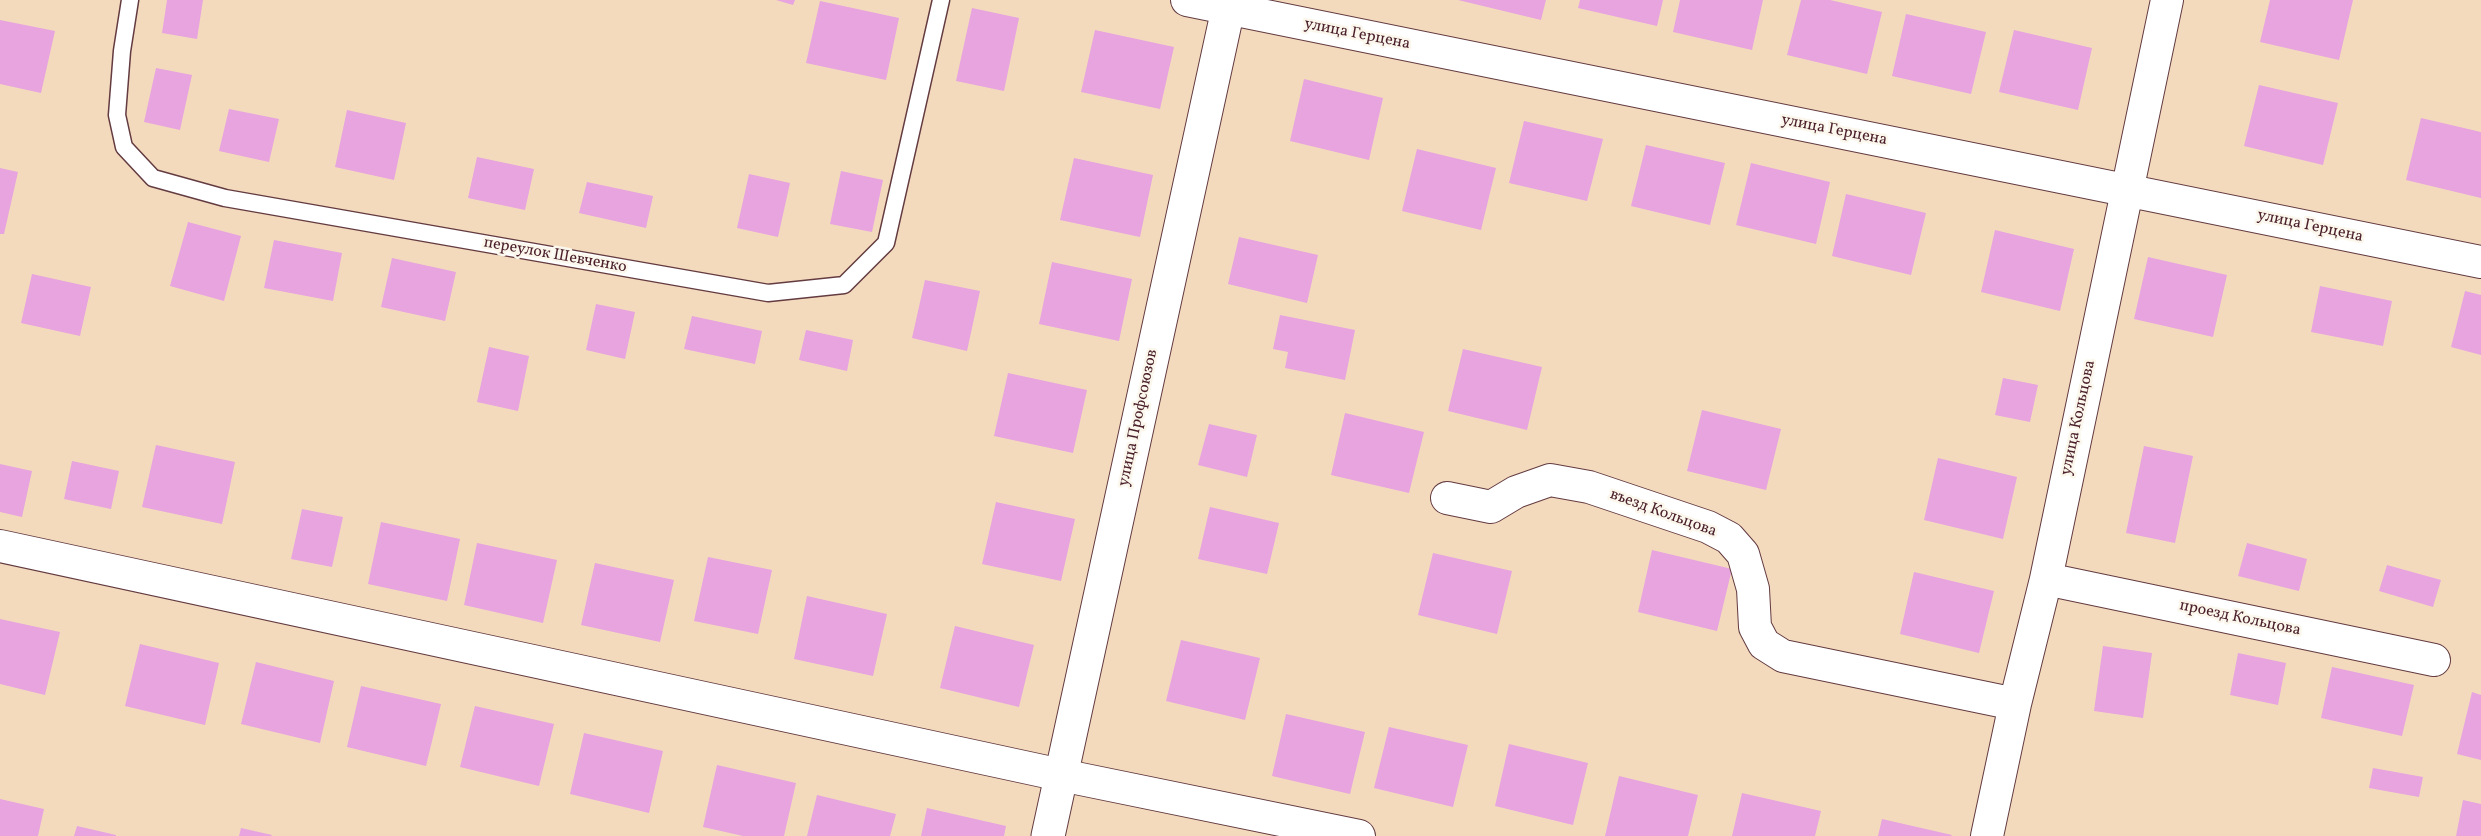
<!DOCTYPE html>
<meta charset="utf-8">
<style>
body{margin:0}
canvas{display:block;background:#f3dabd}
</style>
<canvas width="2481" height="836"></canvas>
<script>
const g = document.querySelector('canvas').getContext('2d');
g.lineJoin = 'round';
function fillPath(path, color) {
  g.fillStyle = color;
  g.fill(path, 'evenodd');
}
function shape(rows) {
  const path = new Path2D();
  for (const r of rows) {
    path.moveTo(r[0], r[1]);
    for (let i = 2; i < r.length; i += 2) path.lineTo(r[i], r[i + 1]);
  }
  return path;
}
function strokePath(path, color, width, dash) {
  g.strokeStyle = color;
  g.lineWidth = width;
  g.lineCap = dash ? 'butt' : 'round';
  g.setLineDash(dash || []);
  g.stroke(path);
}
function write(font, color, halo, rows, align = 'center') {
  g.font = font + ' Vollkorn,serif';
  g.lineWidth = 5;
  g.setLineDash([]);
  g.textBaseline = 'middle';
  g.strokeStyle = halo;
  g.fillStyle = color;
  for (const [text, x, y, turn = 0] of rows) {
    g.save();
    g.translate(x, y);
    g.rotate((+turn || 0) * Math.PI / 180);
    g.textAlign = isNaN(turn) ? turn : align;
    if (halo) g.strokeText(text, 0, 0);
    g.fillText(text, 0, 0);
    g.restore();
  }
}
fillPath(shape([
 [167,0,203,0,197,39,162,33],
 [776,0,795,0,793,5],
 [1458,0,1546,0,1541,20],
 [1580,0,1663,0,1657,26,1578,8],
 [1680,0,1763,0,1752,50,1673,32],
 [1801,0,1830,0,1882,12,1867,74,1787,55],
 [2270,0,2353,0,2339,60,2260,42],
 [820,1,899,18,886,80,806,63],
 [972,8,1019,18,1004,91,956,81],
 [1906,14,1986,32,1971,94,1892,76],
 [0,20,55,31,41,93,0,84],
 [1095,30,1174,47,1160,109,1081,92],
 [2014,30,2092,48,2078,110,1999,92],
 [156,68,192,75,180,130,144,122],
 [1304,79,1383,98,1369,160,1290,141],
 [2259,85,2338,103,2323,165,2244,146],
 [229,109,279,119,269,162,219,151],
 [347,110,406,123,394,180,335,167],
 [2421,118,2481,132,2481,198,2406,180],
 [1524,121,1603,139,1587,201,1509,183],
 [1646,145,1725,163,1710,225,1631,206],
 [1417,149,1496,168,1481,230,1402,211],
 [477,157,534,169,525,210,468,198],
 [1074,158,1153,175,1140,237,1060,220],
 [1751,163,1830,182,1816,244,1736,225],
 [0,168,18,172,4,234,0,234],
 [841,171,883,180,872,232,830,224],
 [749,174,790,183,778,237,737,228],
 [587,182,653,196,646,228,579,213],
 [1846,194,1926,213,1911,275,1832,256],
 [188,222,241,236,224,301,170,286],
 [1995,230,2074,249,2060,311,1981,292],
 [1239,237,1318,255,1307,303,1228,284],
 [274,240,342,253,333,301,264,288],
 [2148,257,2227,275,2213,337,2134,319],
 [392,258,456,272,445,321,381,307],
 [1052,262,1132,279,1119,341,1039,324],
 [32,274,91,287,80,336,21,323],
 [925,280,980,291,967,351,912,338],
 [2320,286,2392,301,2383,346,2311,332],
 [2465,291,2481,295,2481,355,2451,347],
 [596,304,635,312,625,359,586,350],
 [1280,315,1355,330,1345,380,1285,368,1288,352,1273,349],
 [692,316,762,331,755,364,684,349],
 [806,330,853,340,847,371,799,360],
 [489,347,529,356,518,411,477,402],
 [1463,349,1542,367,1527,430,1448,411],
 [1008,373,1087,390,1073,453,994,436],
 [2003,378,2038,385,2030,422,1995,415],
 [1702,410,1781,429,1766,490,1687,471],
 [1345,413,1424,432,1409,493,1331,475],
 [1209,424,1257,435,1247,477,1198,465],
 [156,445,235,462,222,524,142,507],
 [2144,446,2193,456,2175,543,2126,533],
 [1938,458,2017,477,2003,539,1924,520],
 [72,461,119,471,111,509,64,499],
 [0,464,32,471,22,517,0,512],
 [996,502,1075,519,1061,581,982,564],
 [1210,507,1279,523,1267,574,1198,559],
 [302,509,343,517,332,567,291,559],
 [381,522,460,539,447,601,368,584],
 [477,543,557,560,543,623,464,605],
 [2247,543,2307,559,2299,591,2238,576],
 [1652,550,1732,569,1717,631,1638,612],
 [1433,553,1512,571,1497,634,1418,615],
 [708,557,772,570,758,634,694,621],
 [595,563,674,580,660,642,581,625],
 [2387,565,2441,580,2433,607,2379,591],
 [1914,572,1994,591,1979,653,1900,634],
 [807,596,887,614,873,676,794,659],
 [0,619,60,632,45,695,0,684],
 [955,626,1034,645,1019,707,940,688],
 [1181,640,1260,658,1245,720,1166,701],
 [140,644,219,663,205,725,125,706],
 [2103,646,2152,653,2143,718,2094,711],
 [2238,653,2286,663,2278,705,2230,695],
 [256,662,334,681,320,743,241,724],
 [2332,667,2414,685,2402,736,2321,718],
 [361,686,441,704,426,766,347,747],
 [2472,692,2481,695,2481,760,2457,754],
 [475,706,554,724,539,786,460,767],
 [1286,714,1365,732,1350,794,1272,776],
 [1389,727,1468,745,1453,807,1374,788],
 [584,733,663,751,649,813,570,794],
 [1509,744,1588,763,1573,825,1495,806],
 [717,765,796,783,784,836,743,836,703,827],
 [2373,768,2423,777,2419,797,2369,788],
 [1619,776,1698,795,1688,836,1605,836],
 [1742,793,1821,811,1815,836,1732,836],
 [817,795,896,814,890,836,807,836],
 [0,799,44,809,38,836,0,836],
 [2463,800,2481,804,2481,836,2456,836],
 [927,808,1006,826,1004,836,921,836],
 [1882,819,1952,835,1951,836,1878,836],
 [77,826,116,835,116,836,74,836],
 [241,828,272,835,271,836,239,836]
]), '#e7a4df');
const service = shape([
 [130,0,122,51,117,115,124,147,153,178,225,198,768,293,844,285,886,243,941,0]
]);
const minor = shape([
 [1187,0,2481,262],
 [1447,498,1491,507,1516,492,1550,480,1589,487,1708,527,1729,538,1743,554,1753,589,1755,627,1764,644,1783,656,2015,704],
 [0,546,1061,775,1359,836],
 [2046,579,2434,660],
 [1987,836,2015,704,2046,579,2167,0]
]);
const tertiary = shape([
 [1048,836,1230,0]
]);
strokePath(service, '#633b41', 19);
strokePath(minor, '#633b41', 34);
strokePath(tertiary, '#633b41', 35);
strokePath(service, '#fff', 16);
strokePath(minor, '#fff', 32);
strokePath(tertiary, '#fff', 33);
write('16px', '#4a1f2b', '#fbf7ec', [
 ["улица Герцена",1357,35,11],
 ["улица Герцена",1834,131,11],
 ["улица Герцена",2310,227,12],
 ["переулок Шевченко",555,256,10],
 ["улица Профсоюзов",1139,418,-78],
 ["улица Кольцова",2079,418,-78],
 ["въезд Кольцова",1663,514,20],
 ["проезд Кольцова",2240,619,12]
]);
</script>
